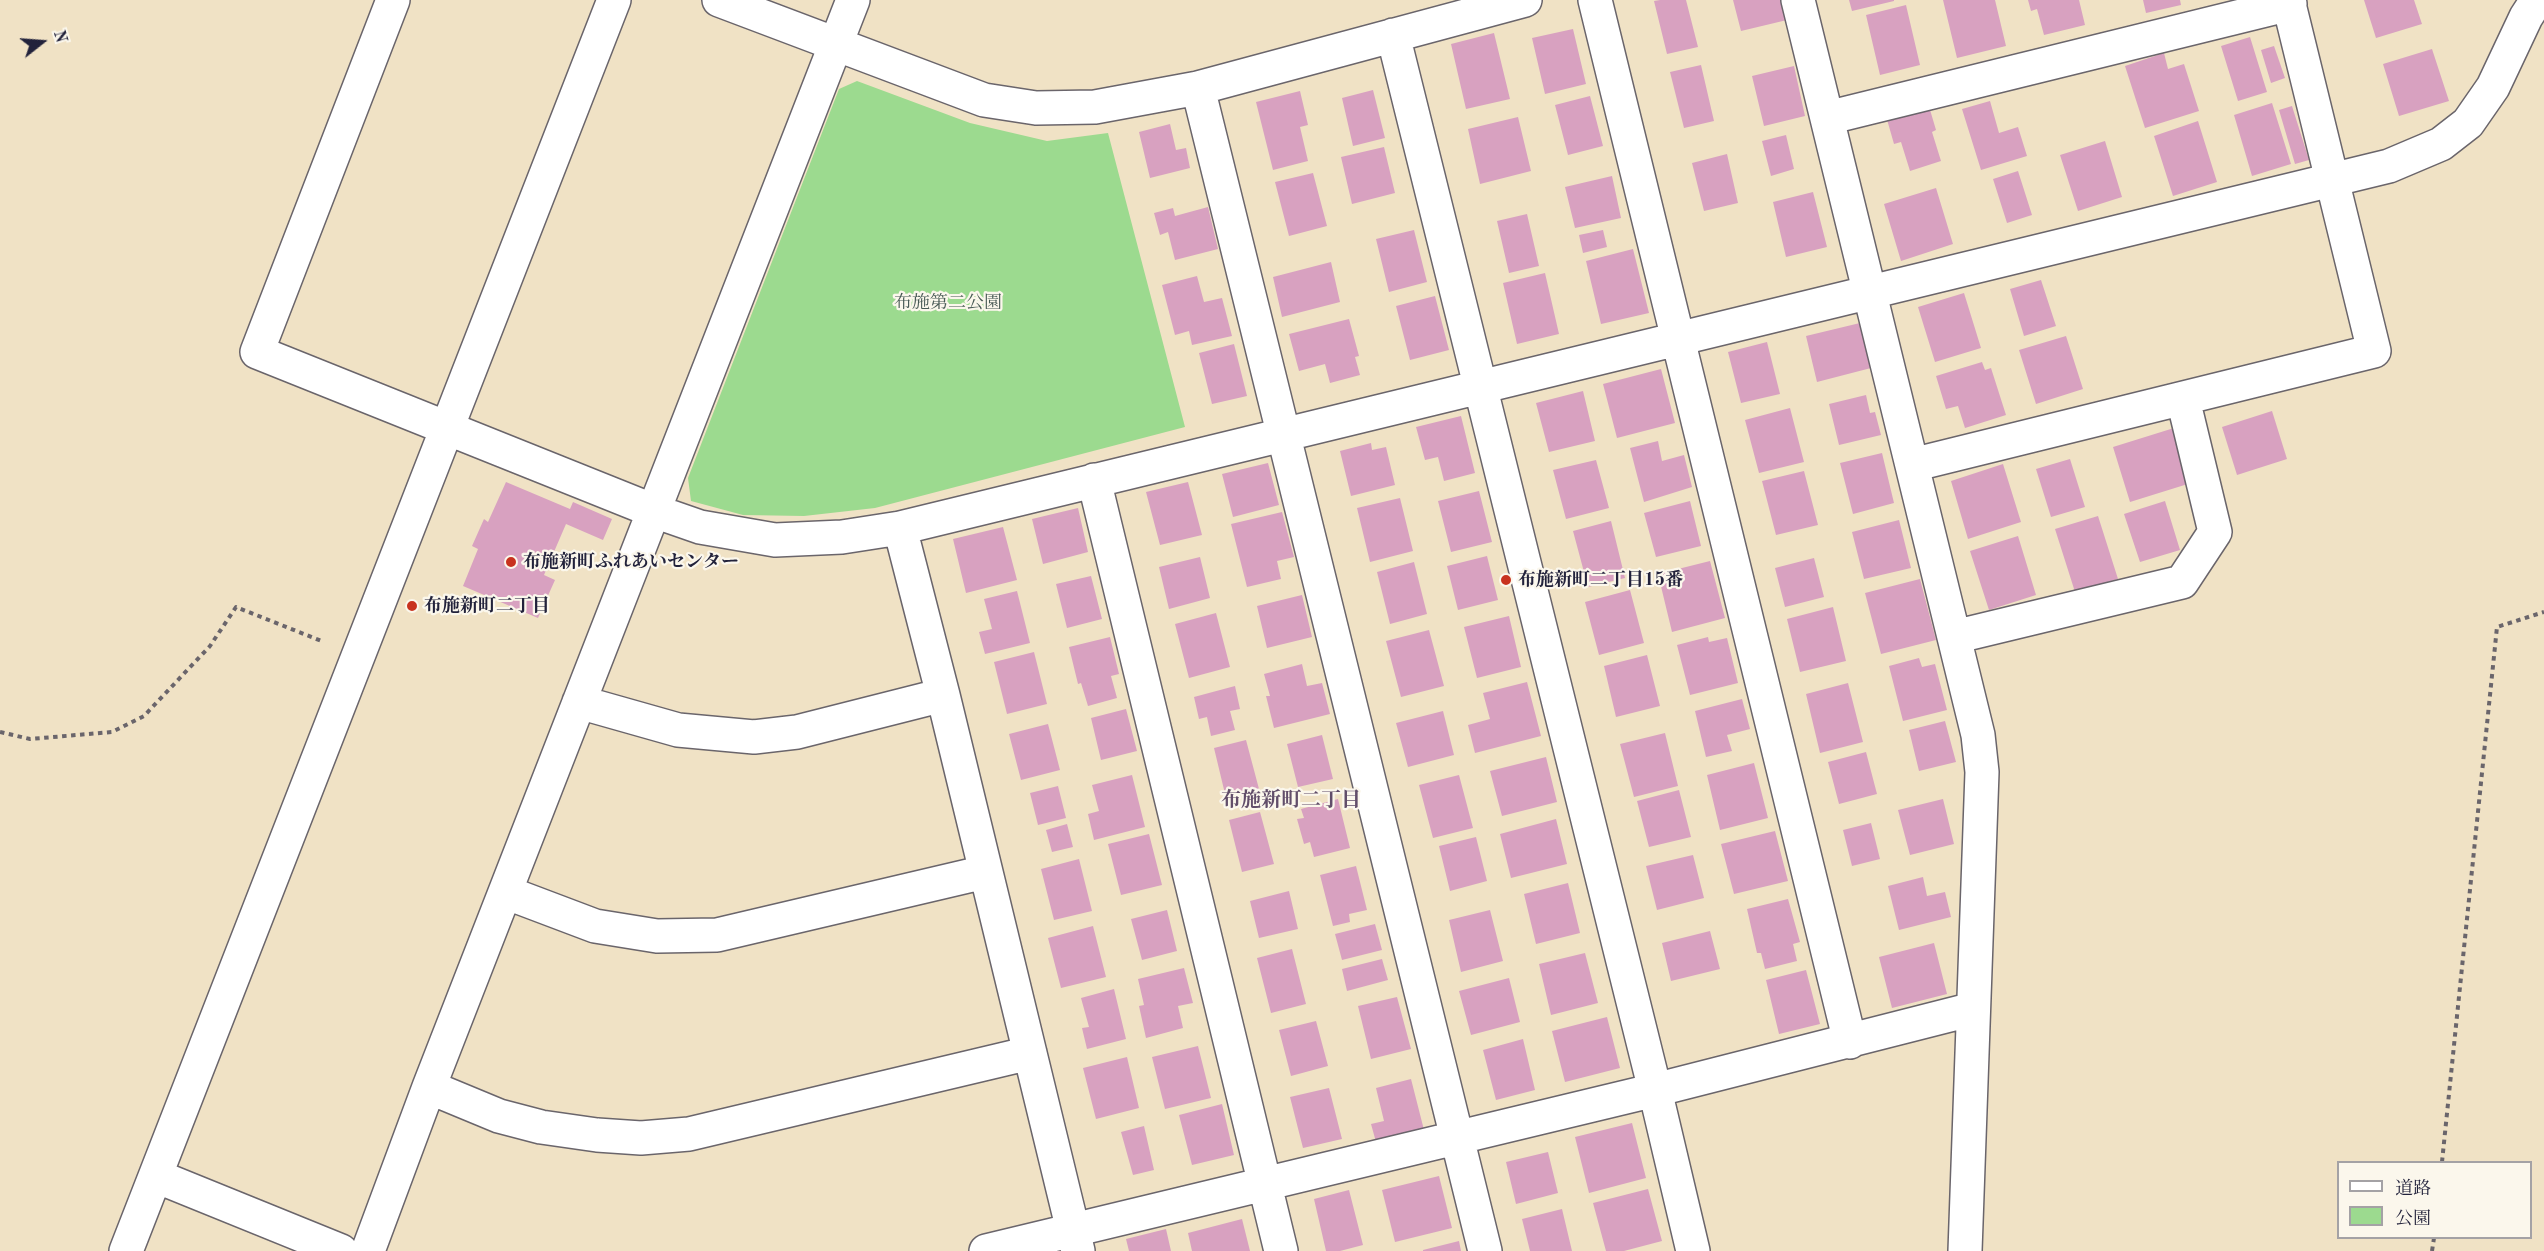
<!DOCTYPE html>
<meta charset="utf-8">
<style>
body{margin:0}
#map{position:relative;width:2544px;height:1251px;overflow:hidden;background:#f0e2c5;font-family:"Old Standard TT","Noto Serif JP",serif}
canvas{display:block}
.legend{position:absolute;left:2337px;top:1161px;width:195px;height:78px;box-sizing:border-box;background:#fbf7ec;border:2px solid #a4a2a5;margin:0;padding:8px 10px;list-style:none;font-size:18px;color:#22223b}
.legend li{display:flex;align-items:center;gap:12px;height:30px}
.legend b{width:30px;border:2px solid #a4a2a5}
.north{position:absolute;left:12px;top:12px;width:60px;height:60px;-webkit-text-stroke:4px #fbf7ec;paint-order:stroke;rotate:73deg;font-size:16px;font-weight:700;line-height:24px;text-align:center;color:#22223b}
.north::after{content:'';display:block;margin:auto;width:21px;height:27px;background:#22223b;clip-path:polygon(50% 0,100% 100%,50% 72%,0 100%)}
</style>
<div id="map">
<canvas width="2544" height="1251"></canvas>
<ul class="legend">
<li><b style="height:8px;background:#fff"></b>道路</li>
<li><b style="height:16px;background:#9cda8f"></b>公園</li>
</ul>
<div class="north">N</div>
</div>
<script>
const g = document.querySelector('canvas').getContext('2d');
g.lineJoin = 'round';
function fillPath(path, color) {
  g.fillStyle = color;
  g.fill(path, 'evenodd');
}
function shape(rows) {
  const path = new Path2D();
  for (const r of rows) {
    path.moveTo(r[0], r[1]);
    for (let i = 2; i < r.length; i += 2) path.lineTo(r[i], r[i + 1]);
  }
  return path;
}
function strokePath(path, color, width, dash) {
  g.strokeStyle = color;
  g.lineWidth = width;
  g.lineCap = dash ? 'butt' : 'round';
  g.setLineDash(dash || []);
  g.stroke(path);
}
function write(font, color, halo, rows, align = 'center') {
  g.font = font + ' "Old Standard TT","Noto Serif JP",serif';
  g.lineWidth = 4.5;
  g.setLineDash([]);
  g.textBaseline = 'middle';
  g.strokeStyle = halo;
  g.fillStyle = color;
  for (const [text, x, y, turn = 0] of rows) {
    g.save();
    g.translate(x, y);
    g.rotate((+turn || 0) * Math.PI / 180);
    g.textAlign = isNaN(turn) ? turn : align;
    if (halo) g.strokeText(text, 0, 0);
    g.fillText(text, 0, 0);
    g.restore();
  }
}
fillPath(shape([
 [857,81,970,123,1047,141,1108,133,1185,427,875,508,804,516,743,515,691,501,688,478,839,89]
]), '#9cda8f');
fillPath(shape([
 [1660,0,1686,0,1698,47,1667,54,1654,1],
 [1733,0,1782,0,1787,20,1741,31],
 [1849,0,1894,0,1894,1,1852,11],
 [1943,0,1995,0,2006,46,1957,58],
 [2028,0,2079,0,2085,25,2044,35,2037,9,2031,11],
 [2143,0,2180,0,2181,5,2146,13],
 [2364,0,2414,0,2422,24,2376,38],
 [1906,5,1920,65,1880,75,1866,15],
 [1573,29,1586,84,1545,94,1532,38],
 [1494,33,1510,99,1466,109,1451,44],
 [2250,37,2267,92,2238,101,2221,46],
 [2274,46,2285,78,2271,83,2261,50],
 [2432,49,2449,101,2399,116,2383,64],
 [2164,53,2168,69,2184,64,2199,111,2145,128,2125,66],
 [1701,65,1714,121,1684,128,1670,72],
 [1794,66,1805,116,1764,126,1752,76],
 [1373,90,1385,138,1353,146,1342,98],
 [1300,91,1308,125,1300,127,1308,161,1273,170,1256,102],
 [1590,96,1603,146,1568,155,1555,105],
 [1990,101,1999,133,2018,127,2027,156,1981,170,1962,109],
 [1928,103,1936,130,1932,132,1941,161,1910,171,1901,142,1894,144,1886,116],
 [2272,103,2291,164,2252,176,2234,115],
 [2292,106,2309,160,2295,164,2279,110],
 [1518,117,1531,171,1480,184,1468,129],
 [2198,121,2217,182,2173,196,2154,136],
 [1170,124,1176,150,1186,148,1190,168,1150,178,1139,132],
 [1786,135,1794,169,1771,176,1762,141],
 [2105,141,2122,197,2078,211,2060,155],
 [1384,147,1395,193,1352,204,1341,157],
 [1727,154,1738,203,1704,211,1692,163],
 [2018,171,2032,215,2007,223,1993,179],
 [1313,173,1327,226,1289,236,1275,182],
 [1612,176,1621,218,1575,228,1565,187],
 [1936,188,1953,244,1901,261,1884,204],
 [1813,192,1827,247,1786,257,1773,202],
 [1208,207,1218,249,1175,260,1168,232,1160,235,1154,213,1173,208,1175,216],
 [1527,214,1539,266,1509,273,1497,221],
 [1414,230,1427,282,1389,292,1376,239],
 [1603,230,1607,247,1583,253,1579,235],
 [1633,249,1649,313,1601,324,1586,261],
 [1331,262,1340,302,1282,317,1273,277],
 [1545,273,1559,334,1517,344,1503,283],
 [1197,276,1204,302,1222,298,1232,336,1192,345,1189,331,1175,335,1162,285],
 [2041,280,2056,326,2024,336,2010,289],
 [1964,293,1981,348,1935,362,1918,307],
 [1435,296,1449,350,1410,360,1396,306],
 [1349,319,1359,356,1355,357,1360,375,1330,383,1325,364,1299,371,1289,334],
 [1860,323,1871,368,1817,382,1806,336],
 [2066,336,2083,389,2036,404,2019,350],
 [1767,342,1780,394,1741,403,1728,352],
 [1234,344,1247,396,1212,404,1199,353],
 [1982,362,1985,370,1991,368,2006,415,1965,428,1958,406,1946,409,1936,376],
 [1661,369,1675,423,1617,438,1603,384],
 [1583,391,1595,441,1549,452,1536,403],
 [1866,395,1870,413,1875,412,1881,435,1839,445,1829,404],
 [1790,408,1804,462,1759,473,1745,420],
 [2272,411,2287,459,2237,475,2222,427],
 [1461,416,1475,473,1444,481,1438,457,1425,460,1416,427],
 [2174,428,2191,483,2130,502,2113,447],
 [1658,441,1662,461,1684,455,1692,487,1644,502,1630,448],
 [1371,443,1372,450,1386,447,1395,485,1351,496,1340,451],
 [1882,453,1894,503,1853,514,1840,463],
 [2070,459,2085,507,2051,517,2036,469],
 [1596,460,1609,508,1566,519,1553,470],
 [1268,463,1279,505,1233,517,1222,474],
 [2003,464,2021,522,1968,539,1951,481],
 [1804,471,1818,525,1776,535,1762,481],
 [506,482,570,509,573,502,612,519,603,540,566,524,544,575,555,580,538,618,463,586,478,549,472,546,484,519,488,522],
 [1188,482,1202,535,1160,545,1146,492],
 [1479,491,1492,542,1451,552,1438,501],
 [1400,498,1413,551,1370,562,1357,508],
 [1690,501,1701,546,1656,557,1644,513],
 [2165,501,2180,550,2140,562,2124,514],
 [1078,508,1088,552,1043,564,1032,519],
 [1282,512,1294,557,1277,561,1281,579,1247,587,1231,524],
 [2098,516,2118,579,2075,592,2055,529],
 [1899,520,1911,568,1864,579,1852,532],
 [1611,521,1625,578,1588,587,1573,531],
 [1003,527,1017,580,966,593,953,539],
 [2018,536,2036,595,1989,610,1970,551],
 [1487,556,1498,600,1458,610,1447,566],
 [1200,557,1210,598,1169,609,1159,567],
 [1814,558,1824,597,1785,607,1775,568],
 [1710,561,1725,618,1672,632,1658,574],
 [1414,562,1427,614,1390,624,1377,572],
 [1091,576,1102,619,1067,628,1056,584],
 [1920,579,1936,640,1881,654,1865,593],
 [1630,590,1644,643,1599,655,1585,602],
 [1017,591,1030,643,985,654,979,632,992,629,984,599],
 [1302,595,1312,637,1267,648,1257,606],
 [1833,607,1846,661,1800,672,1787,619],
 [1216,613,1230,667,1189,678,1175,624],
 [1509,616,1521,667,1477,678,1464,627],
 [1429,630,1444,686,1401,697,1386,641],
 [1110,637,1119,674,1111,676,1117,698,1088,706,1081,683,1078,684,1069,647],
 [1708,637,1709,642,1727,638,1738,683,1690,695,1677,645],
 [1034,652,1047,704,1007,714,994,662],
 [1647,655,1660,706,1616,717,1604,666],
 [1919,658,1922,667,1935,664,1947,710,1903,721,1889,666],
 [1302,664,1307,686,1322,683,1330,714,1274,728,1266,696,1270,696,1264,674],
 [1527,682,1541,736,1475,753,1468,725,1490,719,1483,693],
 [1848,683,1863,742,1820,753,1806,694],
 [1235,686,1240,709,1230,711,1235,730,1211,736,1207,717,1199,719,1194,697],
 [1742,699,1750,729,1727,735,1732,751,1706,757,1695,711],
 [1126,709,1137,751,1101,760,1091,718],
 [1443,711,1454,755,1408,767,1396,723],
 [1945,721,1956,762,1919,771,1909,730],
 [1048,724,1060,770,1021,780,1009,734],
 [1665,733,1678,786,1634,797,1620,744],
 [1322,735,1333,779,1298,787,1287,744],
 [1246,740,1259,789,1226,798,1214,748],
 [1866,752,1877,794,1839,804,1828,762],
 [1546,757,1557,802,1502,816,1490,771],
 [1754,763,1768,818,1720,830,1707,775],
 [1132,775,1145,827,1094,840,1088,814,1099,811,1092,785],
 [1459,775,1473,828,1433,838,1419,785],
 [1058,786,1066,818,1038,825,1030,793],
 [1679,790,1691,837,1649,847,1637,801],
 [1338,799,1350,848,1314,857,1310,842,1304,844,1297,819,1304,818,1301,809],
 [1943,799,1954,844,1910,855,1898,810],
 [1260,812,1274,864,1242,872,1229,820],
 [1556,819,1567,864,1511,878,1500,834],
 [1871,823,1880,859,1852,866,1843,830],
 [1067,824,1073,847,1052,852,1046,830],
 [1775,831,1788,881,1734,894,1721,844],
 [1149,834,1162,885,1121,895,1108,844],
 [1476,837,1487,881,1450,891,1439,846],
 [1693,855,1704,898,1657,910,1646,866],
 [1079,859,1092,911,1054,920,1041,869],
 [1356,866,1367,910,1349,914,1350,922,1333,926,1320,875],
 [1923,877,1927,896,1945,892,1951,917,1899,930,1888,886],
 [1568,883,1580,933,1536,944,1524,894],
 [1289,891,1298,929,1259,938,1250,901],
 [1788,899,1800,942,1793,944,1797,961,1765,969,1761,953,1757,953,1747,909],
 [1167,910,1177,951,1142,960,1131,919],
 [1490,910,1503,961,1461,972,1449,920],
 [1375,924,1382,950,1342,960,1335,934],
 [1093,926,1106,977,1061,988,1048,938],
 [1710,931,1720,969,1671,981,1662,943],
 [1934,943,1947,994,1892,1008,1879,957],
 [1292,949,1306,1004,1271,1013,1257,958],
 [1585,953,1598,1003,1551,1015,1539,964],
 [1382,959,1388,980,1347,991,1342,969],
 [1184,968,1193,1003,1178,1006,1183,1028,1146,1038,1139,1006,1144,1005,1138,979],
 [1806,970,1820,1024,1779,1034,1766,980],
 [1509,978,1520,1022,1471,1035,1459,991],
 [1114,989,1126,1039,1087,1049,1082,1028,1089,1027,1081,998],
 [1397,997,1411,1049,1371,1059,1358,1006],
 [1607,1017,1620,1068,1565,1082,1552,1031],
 [1316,1021,1328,1066,1291,1076,1279,1030],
 [1523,1039,1535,1090,1496,1100,1483,1050],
 [1198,1046,1211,1098,1165,1109,1152,1057],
 [1127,1057,1139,1108,1096,1119,1083,1068],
 [1411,1079,1424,1130,1376,1142,1371,1124,1384,1121,1376,1088],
 [1329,1088,1342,1139,1303,1148,1290,1097],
 [1222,1104,1234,1155,1192,1165,1179,1115],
 [1632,1123,1646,1178,1589,1193,1575,1137],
 [1144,1126,1154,1170,1133,1175,1121,1132],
 [1548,1152,1558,1193,1516,1204,1506,1162],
 [1439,1176,1452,1228,1395,1242,1382,1190],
 [1648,1189,1662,1241,1624,1251,1606,1251,1593,1203],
 [1349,1190,1363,1245,1340,1251,1326,1251,1314,1199],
 [1562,1209,1572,1251,1530,1251,1522,1219],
 [1242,1219,1250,1251,1192,1251,1188,1233],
 [1166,1229,1171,1251,1129,1251,1126,1239],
 [1459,1241,1461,1251,1423,1251,1423,1250]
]), '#d8a1c0');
const minor = shape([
 [393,0,257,352,654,511,700,527,775,540,842,537,900,528,2389,166,2441,144,2468,123,2493,87,2526,17,2537,0],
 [719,0,984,100,1036,108,1095,107,1198,88,1525,0],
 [1595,0,1850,1042],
 [1798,0,1978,735,1982,772,1965,1251],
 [1393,35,1655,1090,1693,1251],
 [1198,88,1485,1251],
 [1827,118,2290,4],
 [1912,465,2374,351,2288,0],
 [1094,480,1281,1251],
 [900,528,943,695,1078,1251],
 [1954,637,2182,582,2215,532,2183,399],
 [579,702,678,730,754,737,797,732,943,695],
 [505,892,595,926,657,936,717,935,985,872],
 [429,1087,499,1116,541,1127,597,1135,641,1138,689,1134,1030,1053],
 [156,1176,341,1251],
 [126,1251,614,0],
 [368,1251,429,1087,853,0],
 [986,1251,1655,1090,1973,1009]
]);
strokePath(minor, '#6a656b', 36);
strokePath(shape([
 [0,732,30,739,112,732,144,716,210,646,236,607,324,642],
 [2442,1162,2497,627,2544,612],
 [2432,1251,2434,1238]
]), '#6a656b', 4, [4.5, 4.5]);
strokePath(minor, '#fff', 33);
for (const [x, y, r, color] of [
 [511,562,6,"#c8321e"],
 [1506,580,6,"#c8321e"],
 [412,606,6,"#c8321e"]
]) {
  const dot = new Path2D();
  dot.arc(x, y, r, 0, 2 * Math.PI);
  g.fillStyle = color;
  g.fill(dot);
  strokePath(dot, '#fbf7ec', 2);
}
write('18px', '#475954', '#fbf7ec', [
 ["布施第二公園",948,303]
]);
write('bold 18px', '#22223b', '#fbf7ec', [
 ["布施新町ふれあいセンター",523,562],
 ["布施新町二丁目15番",1518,580],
 ["布施新町二丁目",424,606]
], 'left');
write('bold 20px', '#624e6a', '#fbf7ec', [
 ["布施新町二丁目",1291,801]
]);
</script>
